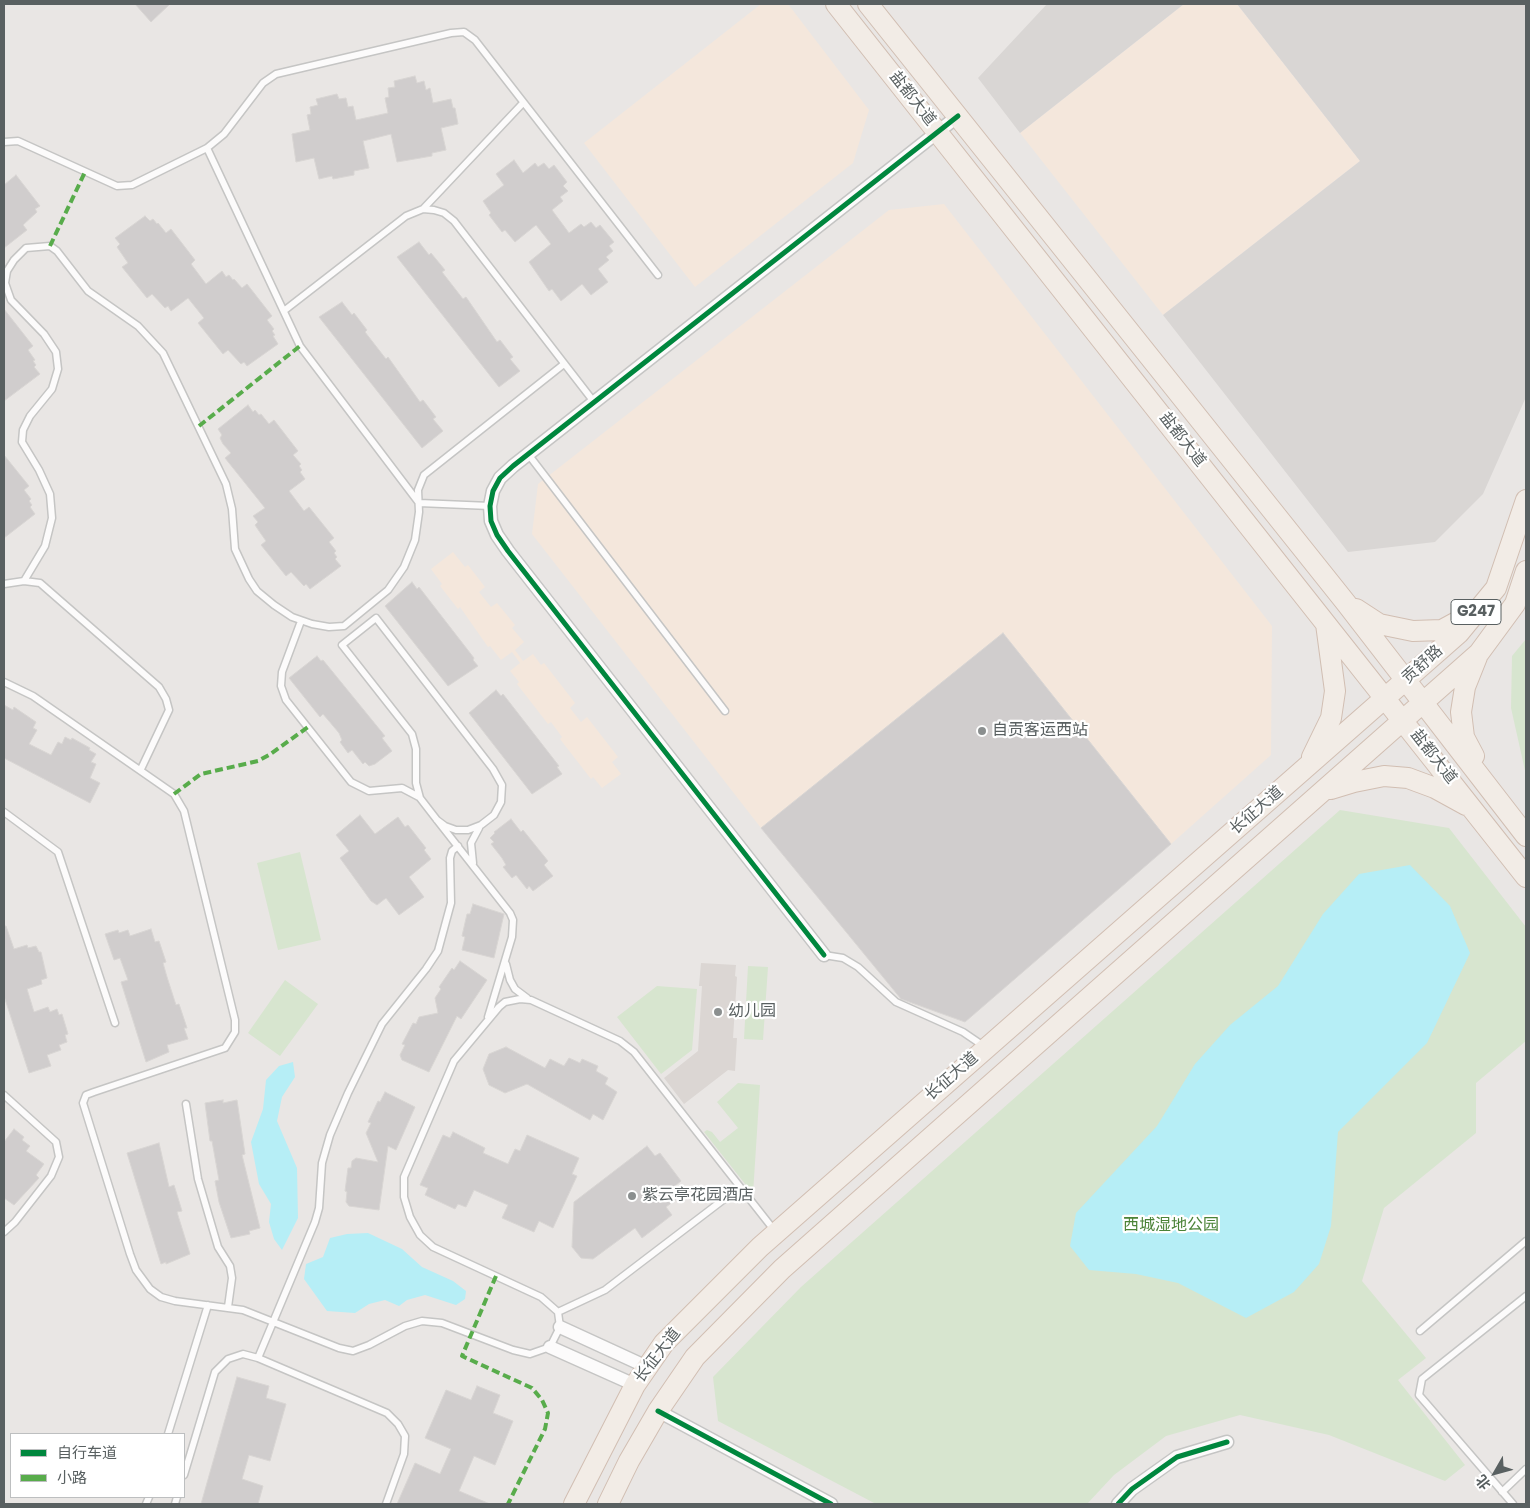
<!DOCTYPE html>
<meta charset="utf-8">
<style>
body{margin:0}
#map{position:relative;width:1530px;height:1508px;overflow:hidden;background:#e9e6e4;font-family:Poppins,"Noto Sans SC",sans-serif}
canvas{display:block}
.frame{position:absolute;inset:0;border:5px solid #596061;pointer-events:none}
.legend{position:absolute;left:10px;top:1433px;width:175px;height:65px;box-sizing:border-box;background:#fff;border:1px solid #bdbfc0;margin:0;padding:6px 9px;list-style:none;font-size:15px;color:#596061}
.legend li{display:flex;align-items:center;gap:10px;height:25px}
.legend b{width:25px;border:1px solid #bdbfc0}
.north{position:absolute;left:1470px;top:1448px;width:50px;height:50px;-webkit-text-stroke:4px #fff;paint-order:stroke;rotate:232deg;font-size:14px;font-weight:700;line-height:20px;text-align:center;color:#596061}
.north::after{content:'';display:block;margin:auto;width:18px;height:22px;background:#596061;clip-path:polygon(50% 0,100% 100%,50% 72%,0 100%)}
</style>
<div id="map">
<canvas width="1530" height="1508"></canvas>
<div class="frame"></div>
<ul class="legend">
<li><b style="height:6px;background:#00873e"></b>自行车道</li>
<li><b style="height:6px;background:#58ac4b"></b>小路</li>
</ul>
<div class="north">北</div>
</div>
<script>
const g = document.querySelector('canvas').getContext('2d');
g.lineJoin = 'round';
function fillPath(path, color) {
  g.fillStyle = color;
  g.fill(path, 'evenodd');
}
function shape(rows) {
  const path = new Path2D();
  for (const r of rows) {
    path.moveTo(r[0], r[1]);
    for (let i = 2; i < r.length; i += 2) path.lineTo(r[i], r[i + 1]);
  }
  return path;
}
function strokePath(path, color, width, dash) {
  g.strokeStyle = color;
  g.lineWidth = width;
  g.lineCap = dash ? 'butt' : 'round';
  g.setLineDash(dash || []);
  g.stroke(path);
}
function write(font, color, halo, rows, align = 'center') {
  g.font = font + ' Poppins,"Noto Sans SC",sans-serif';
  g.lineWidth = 4.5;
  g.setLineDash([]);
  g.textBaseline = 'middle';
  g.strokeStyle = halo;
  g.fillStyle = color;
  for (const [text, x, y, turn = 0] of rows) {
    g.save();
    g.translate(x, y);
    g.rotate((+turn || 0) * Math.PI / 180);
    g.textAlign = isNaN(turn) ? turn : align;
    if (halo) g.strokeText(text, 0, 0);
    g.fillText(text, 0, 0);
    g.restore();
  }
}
fillPath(shape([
 [761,4,788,4,869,110,853,163,695,287,584,143],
 [1184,4,1237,4,1360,161,1163,315,1020,133],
 [944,204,1272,626,1271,755,1171,844,1003,633,761,828,532,534,538,484,889,210],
 [453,552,465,567,468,565,485,587,479,592,491,607,497,603,515,625,512,628,524,642,515,650,523,661,533,654,541,665,544,663,575,703,570,708,581,722,587,717,618,757,612,762,621,774,602,788,593,777,591,779,560,739,562,737,551,722,548,724,517,684,519,682,510,671,520,663,512,652,501,660,490,646,488,647,460,607,458,609,440,586,442,584,431,569]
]), '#f4e7dc');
fillPath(shape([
 [1047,4,1184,4,1020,133,978,78],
 [1237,4,1526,4,1526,397,1483,494,1435,542,1348,552,1163,315,1360,161]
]), '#d9d6d4');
fillPath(shape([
 [701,963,736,965,735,976,737,977,733,1038,737,1038,735,1071,728,1070,684,1104,664,1078,698,1051,702,986,699,986]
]), '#dbd6d3');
fillPath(shape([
 [1526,639,1526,775,1511,708,1512,656],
 [1340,810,1449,828,1526,927,1526,1041,1476,1083,1476,1133,1384,1208,1362,1281,1426,1358,1398,1380,1465,1465,1445,1481,1329,1435,1240,1415,1166,1436,1114,1475,1087,1504,876,1504,718,1421,713,1377,801,1287],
 [300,852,321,940,278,950,257,863],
 [748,966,768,967,763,1040,744,1039],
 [285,980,318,1004,280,1056,248,1033],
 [657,986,697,989,692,1050,661,1074,617,1017],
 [738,1083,760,1085,753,1194,704,1132,707,1130,712,1132,720,1142,738,1128,717,1102]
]), '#d7e5cf');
fillPath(shape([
 [1410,865,1450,906,1470,953,1427,1043,1338,1132,1331,1226,1319,1264,1294,1292,1246,1318,1178,1283,1136,1274,1089,1270,1070,1246,1076,1213,1157,1126,1195,1064,1230,1025,1278,986,1323,914,1359,874],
 [293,1062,295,1077,282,1097,277,1121,297,1168,298,1218,282,1250,274,1239,269,1222,271,1204,259,1184,251,1142,263,1109,266,1080,279,1066],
 [368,1233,402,1249,422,1267,453,1281,466,1291,465,1299,456,1305,425,1295,407,1300,399,1306,385,1300,369,1304,355,1313,327,1311,304,1279,306,1264,323,1257,330,1238,347,1234]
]), '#b6eef6');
const building = shape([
 [135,4,170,4,151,22,135,4],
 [415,76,417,83,424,81,426,90,430,88,433,103,451,99,453,108,455,108,458,124,441,128,446,150,432,153,432,156,397,162,391,134,363,141,369,168,354,171,354,175,333,179,332,176,319,179,314,158,296,162,292,134,310,130,307,115,311,114,310,107,318,105,316,99,337,94,339,99,346,98,348,107,353,106,356,120,388,113,385,98,389,97,388,88,395,87,394,81,415,76],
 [514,160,523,173,535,163,538,167,544,163,549,169,554,165,567,182,563,186,568,191,560,197,563,201,552,210,569,233,581,224,584,227,591,222,596,228,600,225,614,242,609,246,613,251,606,257,609,260,598,269,608,282,591,295,582,284,561,301,552,289,549,291,529,262,551,244,536,225,515,242,505,230,502,232,489,215,491,213,483,201,504,185,496,174,514,160],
 [16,175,40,206,35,209,37,212,23,225,27,230,4,248,4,185,16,175],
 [145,216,150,221,153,219,157,224,158,223,166,233,171,229,195,260,191,264,206,284,222,271,226,277,229,275,233,280,234,279,242,288,247,284,272,316,267,320,274,329,272,331,275,335,273,336,278,344,247,366,244,362,241,364,228,350,223,354,198,323,204,318,188,298,171,311,168,306,165,308,152,294,147,298,122,267,128,263,117,247,120,244,115,238,145,216],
 [419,242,429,255,431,253,445,270,442,272,463,299,466,297,497,342,500,340,513,357,510,359,520,371,499,387,397,257,419,242],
 [342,302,352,315,354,313,367,330,365,332,386,359,388,357,420,402,423,400,436,417,433,419,443,431,422,448,319,317,342,302],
 [4,309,33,346,28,350,35,360,33,361,36,365,34,367,40,374,4,401,4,309],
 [248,405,253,412,255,410,259,415,261,414,269,424,274,420,298,451,293,455,301,464,299,466,302,470,300,472,305,479,289,491,304,511,309,507,334,538,329,542,336,551,334,553,337,557,335,559,341,566,310,589,306,584,304,586,291,572,286,576,261,545,266,541,259,531,255,525,258,522,253,516,265,508,225,458,231,453,223,444,220,438,222,435,218,429,248,405],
 [4,455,29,486,24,490,31,499,29,501,32,505,30,507,35,514,4,538,4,455],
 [412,582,417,589,419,587,474,658,473,660,478,666,448,686,385,606,412,582],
 [1003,633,1171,844,965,1022,901,999,761,828,1003,633],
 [317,656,321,661,323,660,385,736,382,738,392,751,375,764,369,766,365,762,363,764,352,750,348,753,340,742,342,740,339,733,323,714,320,717,289,678,317,656],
 [496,690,501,696,503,694,559,766,557,767,562,774,532,794,469,713,496,690],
 [4,705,13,710,14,707,36,722,33,728,37,730,29,744,51,755,58,742,62,744,65,737,71,740,72,738,90,748,89,750,96,754,91,762,96,764,90,778,100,783,90,803,4,758,4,705],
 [360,815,375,834,398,817,405,827,408,825,426,848,424,850,431,859,409,877,424,897,399,915,386,898,377,905,371,901,340,858,349,851,336,835,360,815],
 [511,819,521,832,523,830,548,861,544,865,553,876,533,891,529,886,527,889,516,875,512,878,503,867,506,865,502,858,491,844,494,842,490,838,495,833,494,832,511,819],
 [473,904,504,914,494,958,462,950,465,937,462,936,467,914,470,914,473,904],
 [4,926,6,926,14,949,27,945,28,948,36,946,39,952,41,952,47,978,41,980,42,984,27,989,34,1012,48,1007,50,1012,57,1009,59,1015,62,1014,68,1034,65,1035,67,1042,59,1045,61,1050,47,1055,51,1066,29,1073,4,996,4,926],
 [151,929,155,942,159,941,166,962,163,963,167,977,176,1005,179,1004,187,1028,184,1028,188,1039,167,1045,169,1052,146,1062,121,982,128,980,120,958,114,960,105,934,118,930,119,933,128,930,130,936,151,929],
 [460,961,487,980,461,1019,457,1016,429,1072,402,1060,400,1055,405,1045,402,1044,413,1023,416,1024,419,1017,438,1013,435,998,441,989,439,987,452,968,454,970,460,961],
 [506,1047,545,1068,550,1059,564,1066,569,1058,580,1063,582,1059,598,1066,596,1071,608,1078,605,1084,617,1092,603,1120,593,1114,590,1120,527,1084,505,1093,489,1085,483,1069,489,1054,506,1047],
 [385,1092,415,1107,396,1150,388,1146,379,1210,349,1206,346,1202,347,1192,345,1191,348,1168,351,1168,352,1161,356,1158,378,1162,366,1133,371,1123,368,1122,378,1101,380,1102,385,1092],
 [223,1100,223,1103,237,1100,245,1154,242,1155,260,1228,249,1231,250,1234,231,1238,219,1202,215,1181,219,1180,212,1141,210,1141,205,1103,223,1100],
 [14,1129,24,1137,22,1140,30,1146,26,1151,44,1164,36,1175,39,1178,14,1205,4,1198,4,1142,14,1129],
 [453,1132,485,1148,483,1153,508,1164,515,1149,520,1151,527,1135,579,1158,572,1174,577,1176,553,1228,539,1221,534,1232,502,1218,508,1205,474,1190,466,1207,458,1204,455,1209,425,1195,428,1188,420,1185,443,1135,450,1138,453,1132],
 [159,1143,169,1187,174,1185,182,1211,177,1212,190,1254,166,1264,166,1262,161,1264,127,1153,159,1143],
 [647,1146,655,1156,660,1153,681,1181,675,1186,682,1195,666,1207,672,1215,642,1238,635,1228,593,1259,581,1258,572,1247,574,1202,647,1146],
 [237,1377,269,1386,266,1398,286,1404,270,1461,249,1455,242,1479,263,1486,258,1504,201,1504,237,1377],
 [477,1386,500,1395,493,1413,513,1421,495,1465,474,1456,459,1491,490,1504,397,1504,415,1463,440,1474,451,1449,425,1438,446,1390,471,1400,477,1386]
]);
fillPath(building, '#d0cdcd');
strokePath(building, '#d8d5d3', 1);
const service = shape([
 [4,142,18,141,117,186,132,185,207,148,224,134,263,83,276,74,451,33,464,32,475,40,658,275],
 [207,148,300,346,419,503,490,506],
 [423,209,523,103],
 [285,310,406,216,423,209,434,210,444,213,454,221,594,402],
 [528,454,725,711],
 [24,581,45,546,52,518,50,494,39,470,22,442,23,430,30,416,52,389,58,369,56,352,44,334,11,300,5,283,7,271,14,260,26,248,50,246,57,251,88,291,138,326,163,353,226,484,232,509,235,549,249,579,257,591,274,605,292,617,312,624,329,627,344,626,388,590,404,567,415,540,419,512,418,490,424,475,564,364],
 [4,584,24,581,40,583,159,687,166,699,169,710,141,769],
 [301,621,282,672,281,686,286,700,351,782,369,791,402,788,419,797],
 [4,682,33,696,174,794,184,811,235,1020,235,1032,225,1048,94,1092,86,1095,83,1103,130,1254,136,1270,150,1289,161,1297,175,1301,243,1310,339,1348,353,1351,369,1345,405,1326,422,1321,442,1323,513,1350,530,1354,550,1347,560,1327,558,1312,541,1297,433,1247,420,1235,410,1217,404,1197,404,1177,454,1061,499,1007,505,1002,520,999,531,1000,620,1041,634,1052,774,1230],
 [4,812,58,852,115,1023],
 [437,820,445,826,456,830,468,830,481,825,494,815,501,802,502,785,493,769,376,618,342,645,412,734,416,749,416,783,420,798,437,820,510,913,513,920,512,937,488,1017],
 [473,863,471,843,479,828],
 [824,955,843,958,858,967,896,1002,963,1032,985,1047],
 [506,964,510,980,515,989,527,998],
 [4,1095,56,1142,59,1157,51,1176,15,1222,4,1232],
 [186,1104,198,1179,218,1247,230,1266,232,1278,228,1307],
 [558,1312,605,1290,740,1187],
 [1420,1331,1526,1241],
 [258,1358,315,1222,319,1208,322,1163,330,1135,348,1093,382,1024,426,969,438,951,451,903,450,858,452,851,458,846],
 [168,1434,208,1305],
 [184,1475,215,1372,228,1359,243,1354,258,1358,387,1413,398,1424,405,1436,404,1454,386,1504],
 [1502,1492,1526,1469],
 [146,1504,149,1497],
 [175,1504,177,1497],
 [1513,1504,1419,1395,1422,1379,1526,1296]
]);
const minor = shape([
 [824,955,508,551,497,535,491,521,490,506,493,491,500,478,513,466,958,116],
 [560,1327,647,1367],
 [550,1347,635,1385],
 [658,1411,831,1504],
 [1118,1504,1132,1489,1177,1457,1227,1442]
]);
const primary = shape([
 [836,4,1526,877],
 [868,4,1346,603,1526,836],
 [1356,609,1379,624,1413,631,1442,630,1466,617],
 [1474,756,1464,737,1461,712,1465,687,1477,657],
 [1312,757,1331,718,1335,691,1326,624],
 [1331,789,1354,782,1384,776,1408,778,1435,788,1466,805],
 [574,1504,635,1385,664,1343,760,1247,1459,633,1496,588,1526,500],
 [608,1504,629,1461,658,1411,695,1357,782,1269,1479,653,1515,604,1526,571]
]);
strokePath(service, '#c5c5c4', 9);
strokePath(minor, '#c5c5c4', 15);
strokePath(primary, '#d1beb2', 22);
strokePath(service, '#fcfbfb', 6);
strokePath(minor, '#fcfbfb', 12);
strokePath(primary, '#f2ece6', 20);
strokePath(shape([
 [50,246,85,172],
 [4,283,5,283],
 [199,426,300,346],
 [174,794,201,774,258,761,269,755,308,727],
 [496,1276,462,1356,532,1388,542,1400,548,1413,545,1429,508,1504]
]), '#58ac4b', 4, [8, 4]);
strokePath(shape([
 [824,955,508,551,497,535,491,521,490,506,493,491,500,478,513,466,958,116],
 [658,1411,831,1504],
 [1118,1504,1132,1489,1177,1457,1227,1442]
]), '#00873e', 5);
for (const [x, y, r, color] of [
 [982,731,5,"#8b8f8f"],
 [718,1012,5,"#8b8f8f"],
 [632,1196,5,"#8b8f8f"]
]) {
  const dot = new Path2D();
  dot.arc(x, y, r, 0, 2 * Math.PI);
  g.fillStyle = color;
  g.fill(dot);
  strokePath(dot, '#fff', 2);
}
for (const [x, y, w] of [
 [1476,612,50]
]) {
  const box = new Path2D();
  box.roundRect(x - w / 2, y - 12.5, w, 25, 4);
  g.fillStyle = '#fff';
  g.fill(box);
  strokePath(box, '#596061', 1);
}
write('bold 15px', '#596061', null, [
 ["G247",1476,612]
]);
write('16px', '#596061', '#fff', [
 ["盐都大道",912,99,52],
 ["盐都大道",1182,440,52],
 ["贡舒路",1423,665,-42],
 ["盐都大道",1433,757,52],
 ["长征大道",1257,811,-41],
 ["长征大道",952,1077,-41],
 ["长征大道",658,1356,-52]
]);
write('16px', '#596061', '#fff', [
 ["自贡客运西站",992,731],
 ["幼儿园",728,1012],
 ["紫云亭花园酒店",642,1196]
], 'left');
write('16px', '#4b8337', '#fff', [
 ["西城湿地公园",1171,1226]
]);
</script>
